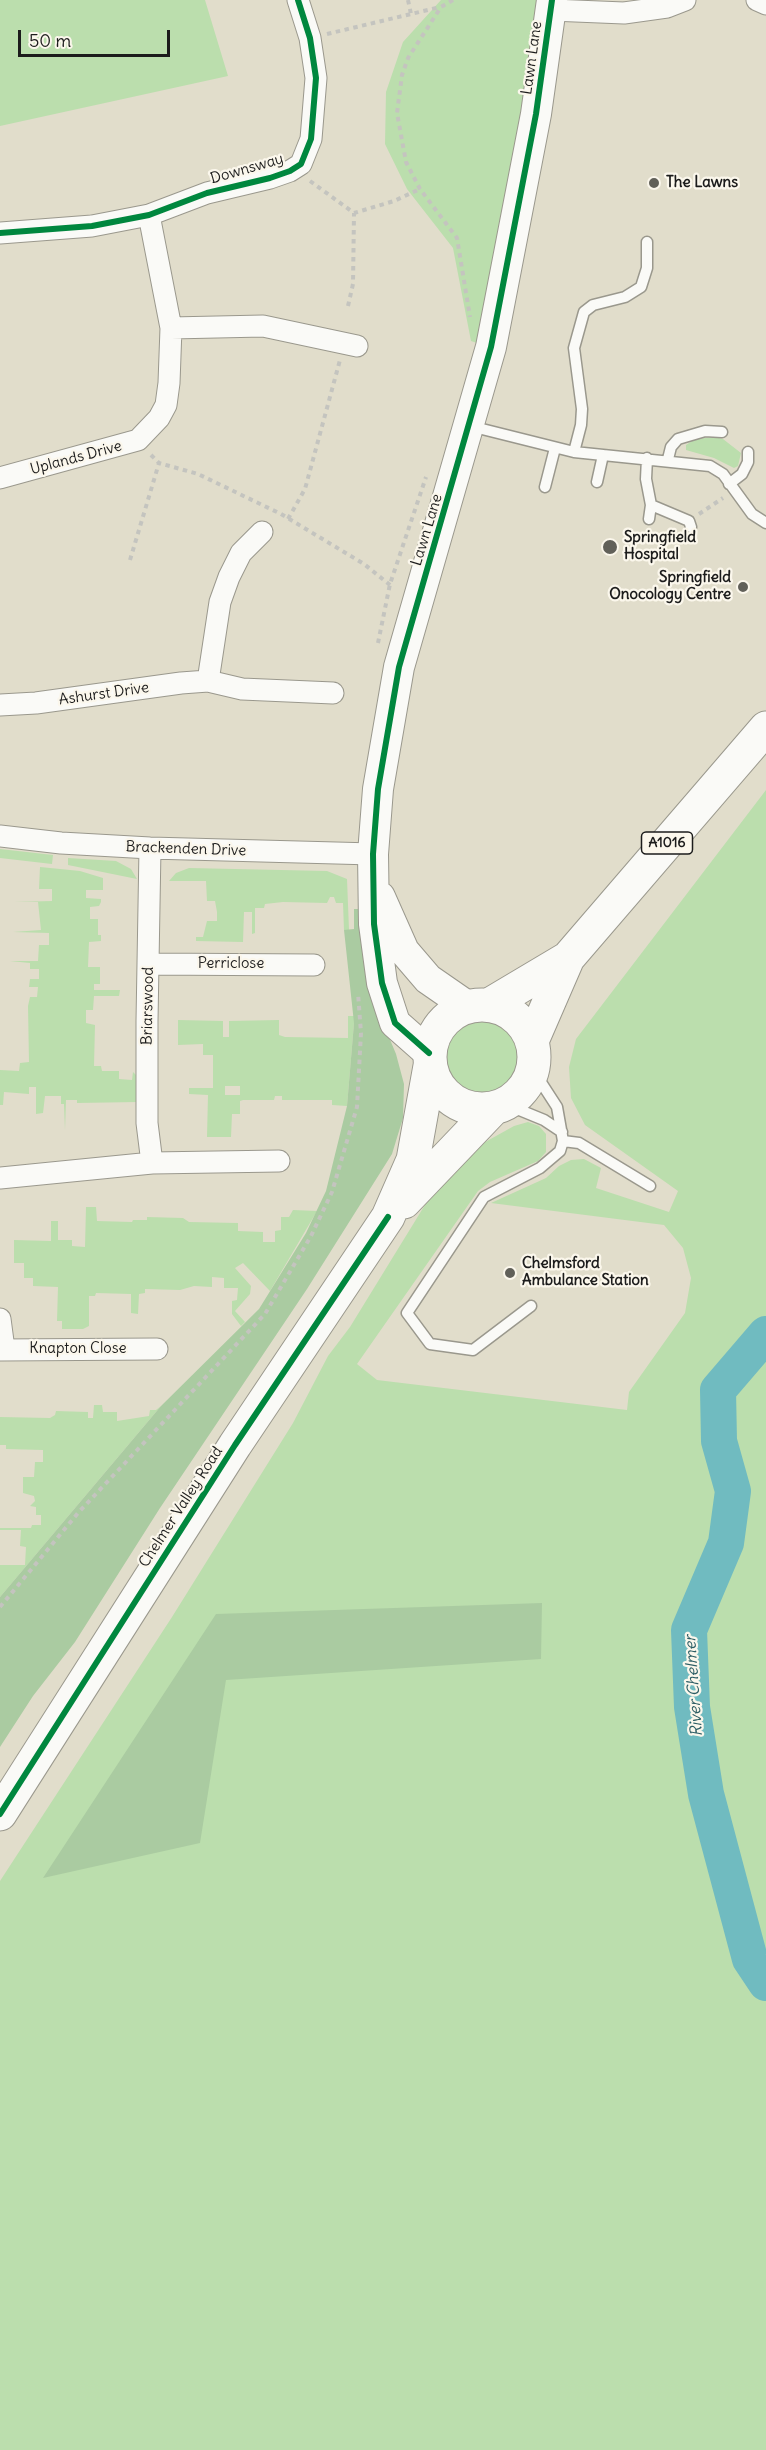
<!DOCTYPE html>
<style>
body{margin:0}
#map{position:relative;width:766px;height:2450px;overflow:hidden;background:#e1ddcb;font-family:Delius,sans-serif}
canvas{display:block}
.scale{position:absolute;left:18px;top:30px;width:152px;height:27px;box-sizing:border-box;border:3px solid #1c1c1c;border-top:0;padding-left:8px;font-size:18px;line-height:21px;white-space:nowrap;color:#1c1c1c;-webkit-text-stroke:4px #fbf7ec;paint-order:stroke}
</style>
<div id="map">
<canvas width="766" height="2450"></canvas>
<div class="scale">50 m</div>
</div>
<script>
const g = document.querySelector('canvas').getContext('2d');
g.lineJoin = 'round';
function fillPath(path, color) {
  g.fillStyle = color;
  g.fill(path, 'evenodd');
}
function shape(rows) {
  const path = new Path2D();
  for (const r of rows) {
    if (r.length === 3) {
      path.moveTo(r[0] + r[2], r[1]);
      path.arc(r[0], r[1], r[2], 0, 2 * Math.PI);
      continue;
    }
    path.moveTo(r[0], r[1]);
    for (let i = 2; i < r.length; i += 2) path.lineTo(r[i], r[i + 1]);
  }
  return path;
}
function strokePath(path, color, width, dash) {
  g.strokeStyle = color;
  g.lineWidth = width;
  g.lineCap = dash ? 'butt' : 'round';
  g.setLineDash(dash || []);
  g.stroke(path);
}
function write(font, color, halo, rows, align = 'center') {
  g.font = font + ' Delius,sans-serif';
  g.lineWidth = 4.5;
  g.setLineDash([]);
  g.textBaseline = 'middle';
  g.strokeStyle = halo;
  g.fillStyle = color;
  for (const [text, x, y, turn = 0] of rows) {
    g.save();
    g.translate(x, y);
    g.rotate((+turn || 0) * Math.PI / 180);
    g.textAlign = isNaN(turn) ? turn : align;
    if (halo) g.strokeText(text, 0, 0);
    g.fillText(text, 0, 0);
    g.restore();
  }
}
fillPath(shape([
 [0,0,205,0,228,76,0,126],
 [441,0,537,0,531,66,483,345,471,341,453,248,407,189,385,144,386,92,403,42],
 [715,437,723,439,741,453,738,466,734,468,714,458,686,450,686,445,695,439],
 [766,790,766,2450,0,2450,0,1881,172,1617,293,1423,328,1356,350,1327,428,1200,478,1146,514,1126,528,1122,539,1126,546,1134,546,1152,538,1161,490,1182,478,1191,357,1364,377,1380,627,1410,629,1392,685,1313,691,1278,683,1248,664,1225,491,1203,546,1178,559,1166,571,1160,584,1159,601,1168,596,1188,669,1212,678,1191,585,1125,571,1098,569,1067,576,1039],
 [0,849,53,855,52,864,0,858],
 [68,858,116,861,131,869,137,879,68,865],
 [40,867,80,871,103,878,103,890,86,890,86,898,101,899,101,902,99,906,90,907,90,919,98,919,98,935,101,935,101,941,89,942,88,967,100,967,100,984,94,984,94,990,120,990,119,996,94,996,93,1010,86,1010,86,1023,95,1025,94,1066,101,1066,102,1071,119,1071,119,1079,132,1080,133,1072,137,1076,138,1102,77,1103,77,1100,66,1100,65,1130,64,1104,61,1104,61,1096,45,1096,43,1113,36,1114,36,1087,29,1087,29,1094,4,1092,3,1105,0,1105,0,1070,19,1071,20,1063,29,1062,28,1006,30,997,37,997,38,987,29,987,30,979,39,979,39,969,30,969,30,963,10,961,38,961,39,945,49,945,49,933,13,932,41,930,38,902,14,902,52,901,52,889,39,889],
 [189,868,327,871,347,879,349,930,344,930,343,903,336,903,334,897,330,897,327,903,283,902,265,904,264,908,255,908,255,933,252,934,252,912,244,912,243,942,196,941,196,937,203,937,207,921,217,921,217,912,215,901,207,901,206,881,169,881,176,873],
 [348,1016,354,1016,354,1023,347,1106,332,1105,332,1100,282,1100,282,1096,275,1096,274,1100,243,1100,240,1101,240,1114,232,1114,231,1137,207,1137,208,1095,189,1094,189,1088,213,1088,213,1055,203,1055,203,1044,178,1045,178,1020,223,1021,223,1037,229,1037,229,1021,279,1020,279,1035,285,1037,348,1038],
 [225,1086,240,1086,240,1095,225,1095],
 [482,1058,38],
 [86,1207,96,1207,97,1221,132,1222,133,1220,147,1220,147,1217,183,1218,189,1222,238,1223,238,1231,263,1232,263,1242,275,1242,275,1231,281,1230,281,1217,289,1217,293,1210,317,1211,270,1291,243,1263,235,1268,251,1286,250,1294,235,1311,245,1322,241,1326,232,1314,232,1301,237,1300,238,1288,224,1288,224,1278,212,1277,212,1287,194,1286,180,1290,145,1289,145,1293,139,1294,138,1314,131,1313,131,1294,96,1293,95,1296,89,1296,89,1326,83,1329,62,1329,62,1321,57,1321,58,1287,33,1286,33,1278,24,1278,24,1263,14,1263,14,1240,51,1241,51,1221,58,1221,58,1240,72,1240,72,1246,85,1247],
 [94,1405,102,1405,103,1412,117,1412,117,1421,149,1416,150,1410,156,1410,161,1406,0,1597,0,1565,25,1565,26,1547,20,1546,21,1530,0,1530,0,1528,31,1528,32,1525,41,1525,41,1515,36,1515,36,1507,30,1506,35,1501,34,1496,23,1493,23,1477,34,1477,35,1462,43,1462,43,1450,6,1449,6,1445,0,1445,0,1417,50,1418,55,1415,56,1411,88,1412,88,1418,93,1418]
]), '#bbdead');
fillPath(shape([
 [354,909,361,909,381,1018,396,1054,404,1084,403,1118,392,1154,307,1289,160,1508,75,1642,33,1696,0,1747,0,1597,161,1406,259,1309,306,1233,326,1191,347,1106,354,1023,344,930,354,929],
 [542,1603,541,1659,226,1680,200,1843,43,1878,216,1614]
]), '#aacba1');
strokePath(shape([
 [766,1334,718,1390,719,1441,733,1491,726,1543,689,1630,692,1707,706,1794,750,1959,766,1983]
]), '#70bbc0', 36);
const lane = shape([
 [470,426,574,452,710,466,723,474,752,514,766,523],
 [574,452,581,425,582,409,574,348,584,312,593,305,625,297,641,287,647,268,647,242],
 [647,458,646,479,651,505,689,521,691,527],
 [668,459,671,447,678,439,705,431,722,432],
 [597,482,603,455],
 [729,484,742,474,748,462,748,452],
 [545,487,555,448],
 [649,519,651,505],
 [505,1104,544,1120,562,1132],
 [563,1141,579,1143,650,1186],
 [531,1306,473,1350,430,1344,407,1313,484,1197,540,1168,560,1151,563,1141,557,1107,533,1070]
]);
const street = shape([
 [757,0,766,4],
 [551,10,624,13,667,7,685,0],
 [0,233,92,226,149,215,207,193,270,178,290,171,301,164,311,139,316,78,310,38,298,0],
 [171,328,263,326,357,346],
 [0,478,138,440,159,418,166,405,169,383,171,328,149,215],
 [208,681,220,602,229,577,241,553,262,532],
 [0,705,36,703,181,683,208,681,242,689,333,693],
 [0,836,61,843,150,848,373,854],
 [150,848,147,1021,147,1123,152,1163],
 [148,964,314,965],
 [0,1178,152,1163,279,1161],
 [0,1319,4,1349],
 [0,1350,157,1349]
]);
const secondary = shape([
 [380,897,404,951,428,979,467,1006],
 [429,1053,395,1023,382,983,374,924,373,854,378,789,399,667,491,347,536,114,552,0]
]);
const primary = shape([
 [482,1057,52],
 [489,1005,568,958],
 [532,1041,568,958,766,728],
 [404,1202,494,1108],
 [0,1814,235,1445,388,1217,413,1160,430,1066]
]);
strokePath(lane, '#9a988d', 13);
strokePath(street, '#9a988d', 23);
strokePath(secondary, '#9a988d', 32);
strokePath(primary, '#9a988d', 35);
strokePath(shape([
 [408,0,411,14,440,7],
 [453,0,441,7,408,58,402,75,397,113,406,162,420,189,457,238,470,317],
 [327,34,411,14],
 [310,181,354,213,394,201,420,189],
 [348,306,353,284,354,213],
 [151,455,159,463,198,474,281,514,364,564,390,585],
 [699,514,723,498],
 [288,519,305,489,340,360],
 [130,560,159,463],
 [378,643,390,584,426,477],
 [0,1607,78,1513,265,1314,311,1236,332,1192,357,1107,361,1033,358,993]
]), '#c4c4bf', 4, [4.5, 4.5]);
strokePath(lane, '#fafaf7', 10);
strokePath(street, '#fafaf7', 21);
strokePath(secondary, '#fafaf7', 30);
strokePath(primary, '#fafaf7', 33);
strokePath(shape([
 [0,233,92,226,149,215,207,193,270,178,290,171,301,164,311,139,316,78,310,38,298,0],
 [429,1053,395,1023,382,983,374,924,373,854,378,789,399,667,491,347,536,114,552,0],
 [0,1814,235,1445,388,1217]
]), '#00873e', 6);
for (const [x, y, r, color] of [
 [654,183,6,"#616059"],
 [610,547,8,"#616059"],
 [743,587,6,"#616059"],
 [510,1273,6,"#616059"]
]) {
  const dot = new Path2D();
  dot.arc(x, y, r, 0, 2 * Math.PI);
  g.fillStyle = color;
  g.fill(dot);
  strokePath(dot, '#fbf7ec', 2);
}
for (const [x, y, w] of [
 [667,843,51]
]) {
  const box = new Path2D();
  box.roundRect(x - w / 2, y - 11, w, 22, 4.5);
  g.fillStyle = '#fbf7ec';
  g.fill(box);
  strokePath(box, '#1c1c1c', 1.5);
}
write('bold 14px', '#1c1c1c', null, [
 ["A1016",667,843]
]);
write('15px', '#1c1c1c', '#fbf7ec', [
 ["Lawn Lane",532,58,-82],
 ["Downsway",247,169,-16],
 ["Uplands Drive",76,458,-15],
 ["Lawn Lane",427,530,-73],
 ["Ashurst Drive",104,694,-8],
 ["Brackenden Drive",186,849,2],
 ["Perriclose",231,964],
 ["Briarswood",148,1006,-89],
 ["Knapton Close",78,1349],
 ["Chelmer Valley Road",181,1507,-57]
]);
write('bold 15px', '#1c1c1c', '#fbf7ec', [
 ["The Lawns",666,183],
 ["Springfield",624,538],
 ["Hospital",624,555],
 ["Springfield",731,578,"right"],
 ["Onocology Centre",731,595,"right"],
 ["Chelmsford",522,1264],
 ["Ambulance Station",522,1281]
], 'left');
write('italic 16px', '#2c5d64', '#fbf7ec', [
 ["River Chelmer",694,1686,-94]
]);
</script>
